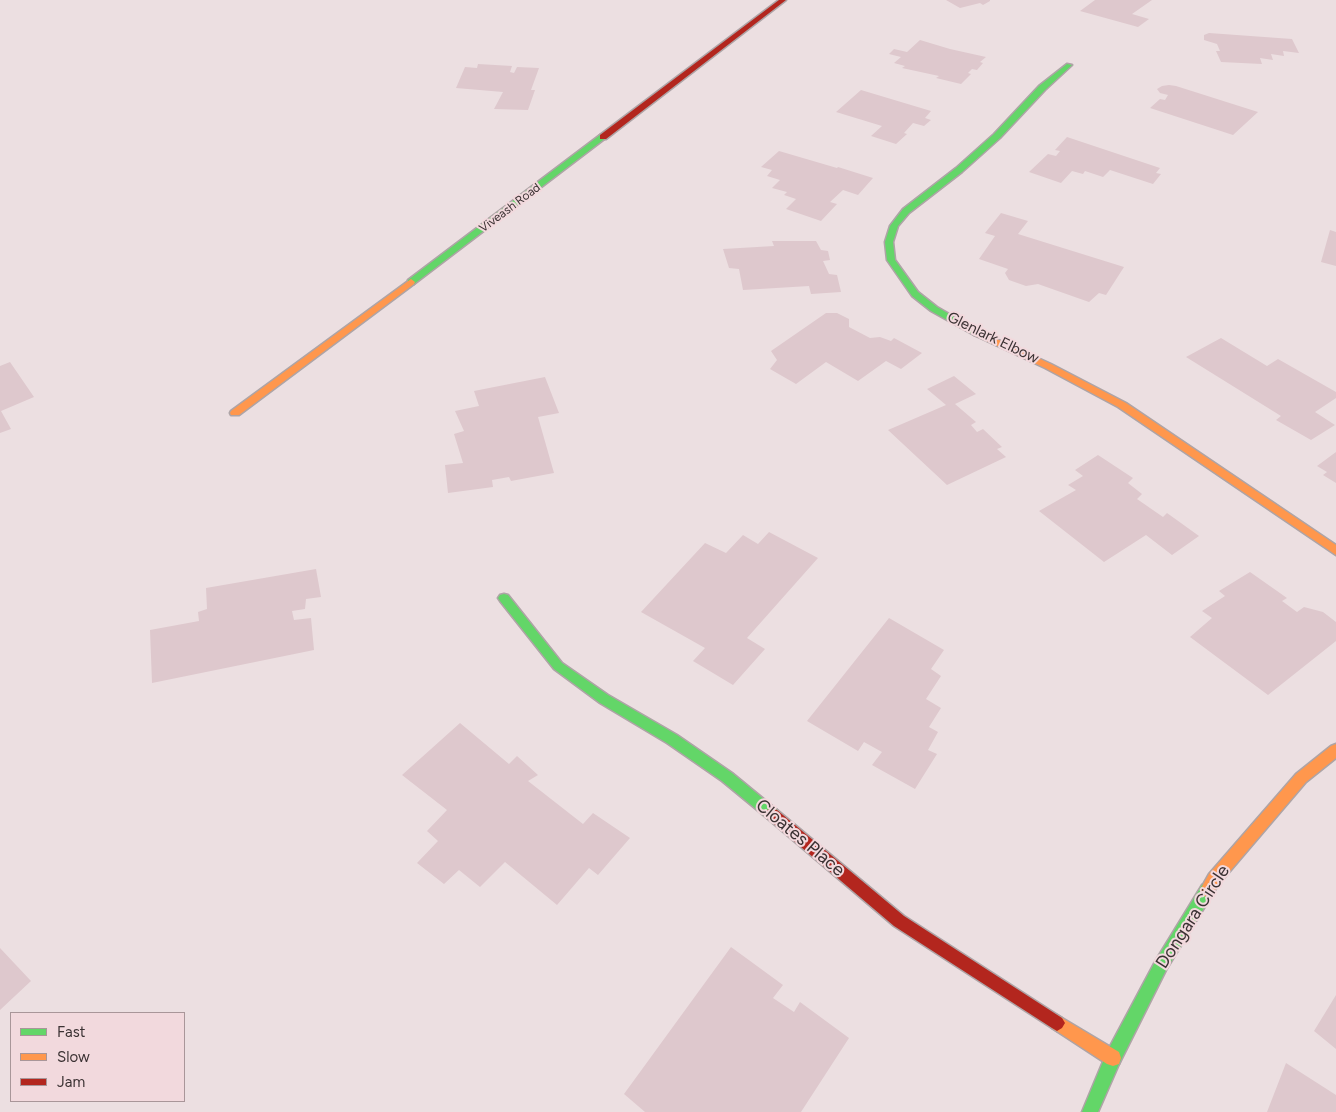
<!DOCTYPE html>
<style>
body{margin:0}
#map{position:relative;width:1336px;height:1112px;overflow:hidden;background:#ecdfe1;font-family:Figtree,sans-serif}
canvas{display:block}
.legend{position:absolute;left:10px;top:1012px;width:175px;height:90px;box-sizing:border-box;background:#f2d9dd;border:1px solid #a99699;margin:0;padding:6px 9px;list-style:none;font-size:15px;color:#3b3233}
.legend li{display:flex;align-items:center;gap:10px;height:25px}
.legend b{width:25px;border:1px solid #a99699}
</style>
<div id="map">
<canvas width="1336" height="1112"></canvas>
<ul class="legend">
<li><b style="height:6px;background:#63d668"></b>Fast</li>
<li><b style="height:6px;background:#ff974d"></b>Slow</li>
<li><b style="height:6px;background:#b3261e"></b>Jam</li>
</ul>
</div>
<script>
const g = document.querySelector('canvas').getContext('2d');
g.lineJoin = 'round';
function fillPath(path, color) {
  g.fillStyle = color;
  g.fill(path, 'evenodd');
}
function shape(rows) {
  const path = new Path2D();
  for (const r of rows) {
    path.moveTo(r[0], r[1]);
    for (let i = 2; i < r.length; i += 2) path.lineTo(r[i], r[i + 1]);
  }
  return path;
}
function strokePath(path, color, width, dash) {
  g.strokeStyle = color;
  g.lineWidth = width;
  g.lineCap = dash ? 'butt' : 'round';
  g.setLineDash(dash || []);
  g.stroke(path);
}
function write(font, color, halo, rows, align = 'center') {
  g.font = font + ' Figtree,sans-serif';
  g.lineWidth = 4;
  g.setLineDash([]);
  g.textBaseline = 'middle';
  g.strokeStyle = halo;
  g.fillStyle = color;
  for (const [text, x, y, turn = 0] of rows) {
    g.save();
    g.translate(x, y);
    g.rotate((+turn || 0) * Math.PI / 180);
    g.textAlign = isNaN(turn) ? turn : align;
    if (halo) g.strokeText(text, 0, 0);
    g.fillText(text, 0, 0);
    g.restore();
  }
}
fillPath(shape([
 [946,0,990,0,990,1,983,5,980,3,960,8],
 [1095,0,1152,0,1132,14,1149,19,1138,27,1080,11],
 [1209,33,1292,39,1299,53,1283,51,1284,56,1271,54,1273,60,1260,58,1262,64,1221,62,1216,51,1220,51,1217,44,1204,40,1204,35],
 [920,40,950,49,986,57,980,62,983,63,977,70,972,69,968,73,971,74,961,84,936,78,939,76,902,68,905,66,894,63,901,57,889,54,894,49,907,52],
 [478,64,512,66,510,72,514,73,517,67,539,68,531,90,535,90,528,110,494,109,503,92,456,88,465,67,477,68],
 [1169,85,1176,86,1258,112,1233,135,1150,108,1160,99,1165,100,1168,95,1160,93,1157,89,1162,86],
 [861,90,931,111,925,118,931,120,924,126,913,123,904,133,907,134,896,144,871,136,882,126,836,112],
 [1067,137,1160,168,1156,173,1161,174,1153,184,1110,170,1103,177,1085,171,1083,174,1072,171,1061,183,1029,172,1048,154,1056,156,1060,151,1055,150],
 [779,151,837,168,838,167,873,178,858,195,843,190,830,202,837,204,821,221,786,209,796,199,784,195,787,192,772,188,780,180,767,176,772,170,761,167],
 [1001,213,1028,221,1018,234,1124,267,1106,295,1099,293,1089,302,1038,284,1026,286,1009,280,1005,273,1008,269,979,259,995,236,985,233],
 [1330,230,1336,232,1336,266,1321,262],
 [772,241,816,241,821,250,828,251,830,260,823,261,829,274,837,275,841,292,811,294,809,286,743,290,739,269,729,268,723,249,774,246],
 [826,313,837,313,849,319,849,327,870,338,880,337,891,341,894,338,922,353,901,369,886,361,858,381,826,362,796,384,770,369,777,360,771,351],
 [1221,338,1267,366,1278,359,1336,392,1336,398,1315,412,1335,425,1311,440,1276,420,1281,416,1186,357],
 [10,362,34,397,1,411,11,429,0,433,0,366],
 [954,376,976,394,955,404,976,422,971,425,977,432,983,429,1002,447,997,449,1006,457,947,485,888,430,946,405,927,389],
 [545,377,559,413,538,417,554,473,511,481,509,477,492,480,493,487,448,493,445,465,463,463,454,434,464,431,455,411,479,406,474,391],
 [1336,452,1336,483,1323,475,1327,472,1317,466],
 [1098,455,1133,478,1128,483,1142,494,1137,499,1163,517,1167,513,1199,536,1172,555,1146,535,1104,562,1039,511,1076,490,1068,485,1083,476,1075,470],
 [769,532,818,558,747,638,765,649,733,685,693,661,705,648,641,612,705,543,726,553,743,535,758,544],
 [316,569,321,597,306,599,305,609,292,611,294,620,311,618,314,650,152,683,150,630,199,621,198,612,207,609,206,588],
 [1250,572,1287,598,1282,601,1297,612,1304,607,1323,612,1336,622,1336,641,1268,695,1190,637,1212,618,1202,611,1225,596,1219,591],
 [889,618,944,650,931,669,941,676,926,699,941,708,929,727,938,732,928,750,937,754,915,789,872,765,882,752,864,742,858,751,807,721],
 [460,723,509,764,517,756,538,775,528,781,583,824,593,813,630,838,598,875,589,868,557,905,505,862,480,887,459,870,444,884,417,863,438,841,427,831,447,810,402,775],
 [731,947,783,985,773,998,794,1012,800,1002,849,1038,801,1112,645,1112,624,1094],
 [0,948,31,981,0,1010],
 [1336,995,1336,1049,1314,1031],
 [1286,1063,1336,1095,1336,1112,1267,1112]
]), '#dec8cd');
const fast = shape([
 [1067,64,1072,65,1045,90,1000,138,962,172,909,213,898,226,893,242,895,260,918,292,937,307,982,333,977,336,974,335,931,311,912,296,887,260,885,242,890,226,903,209,956,168,994,134,1039,86,1067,64],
 [600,135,607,137,414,284,408,284,408,280,600,135],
 [504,594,508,595,562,663,608,695,677,735,732,773,777,810,779,814,777,818,772,820,767,818,722,781,667,743,600,703,554,669,500,601,498,598,500,595,504,594],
 [1207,883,1212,885,1214,890,1212,895,1166,970,1119,1064,1098,1112,1082,1112,1107,1052,1156,960,1202,885,1207,883]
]);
const slow = shape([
 [411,279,415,282,414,284,239,415,231,415,230,413,231,411,411,279],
 [977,330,1051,364,1126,403,1336,545,1336,555,1118,407,1045,368,974,335,972,333,977,330],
 [1336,744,1336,758,1306,782,1219,884,1212,895,1207,897,1202,895,1200,890,1209,874,1296,774,1331,746,1336,744],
 [1057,1015,1119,1052,1121,1058,1119,1064,1113,1066,1107,1064,1052,1028,1049,1023,1052,1018,1057,1015]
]);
const jam = shape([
 [779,0,786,0,606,139,600,139,600,135,779,0],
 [772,808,777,810,904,916,1062,1018,1065,1023,1062,1028,1057,1031,1052,1028,894,926,767,818,765,814,767,810,772,808]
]);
strokePath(fast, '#aea4a6', 3);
strokePath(slow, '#aea4a6', 3);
strokePath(jam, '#aea4a6', 3);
fillPath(fast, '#63d668');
fillPath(slow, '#ff974d');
fillPath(jam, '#b3261e');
write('12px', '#3b3233', '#f2d9dd', [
 ["Viveash Road",510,208,-37]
]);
write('15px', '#3b3233', '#f2d9dd', [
 ["Glenlark Elbow",993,338,26]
]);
write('18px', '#3b3233', '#f2d9dd', [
 ["Cloates Place",800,838,40],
 ["Dongara Circle",1193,917,-57]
]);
</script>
